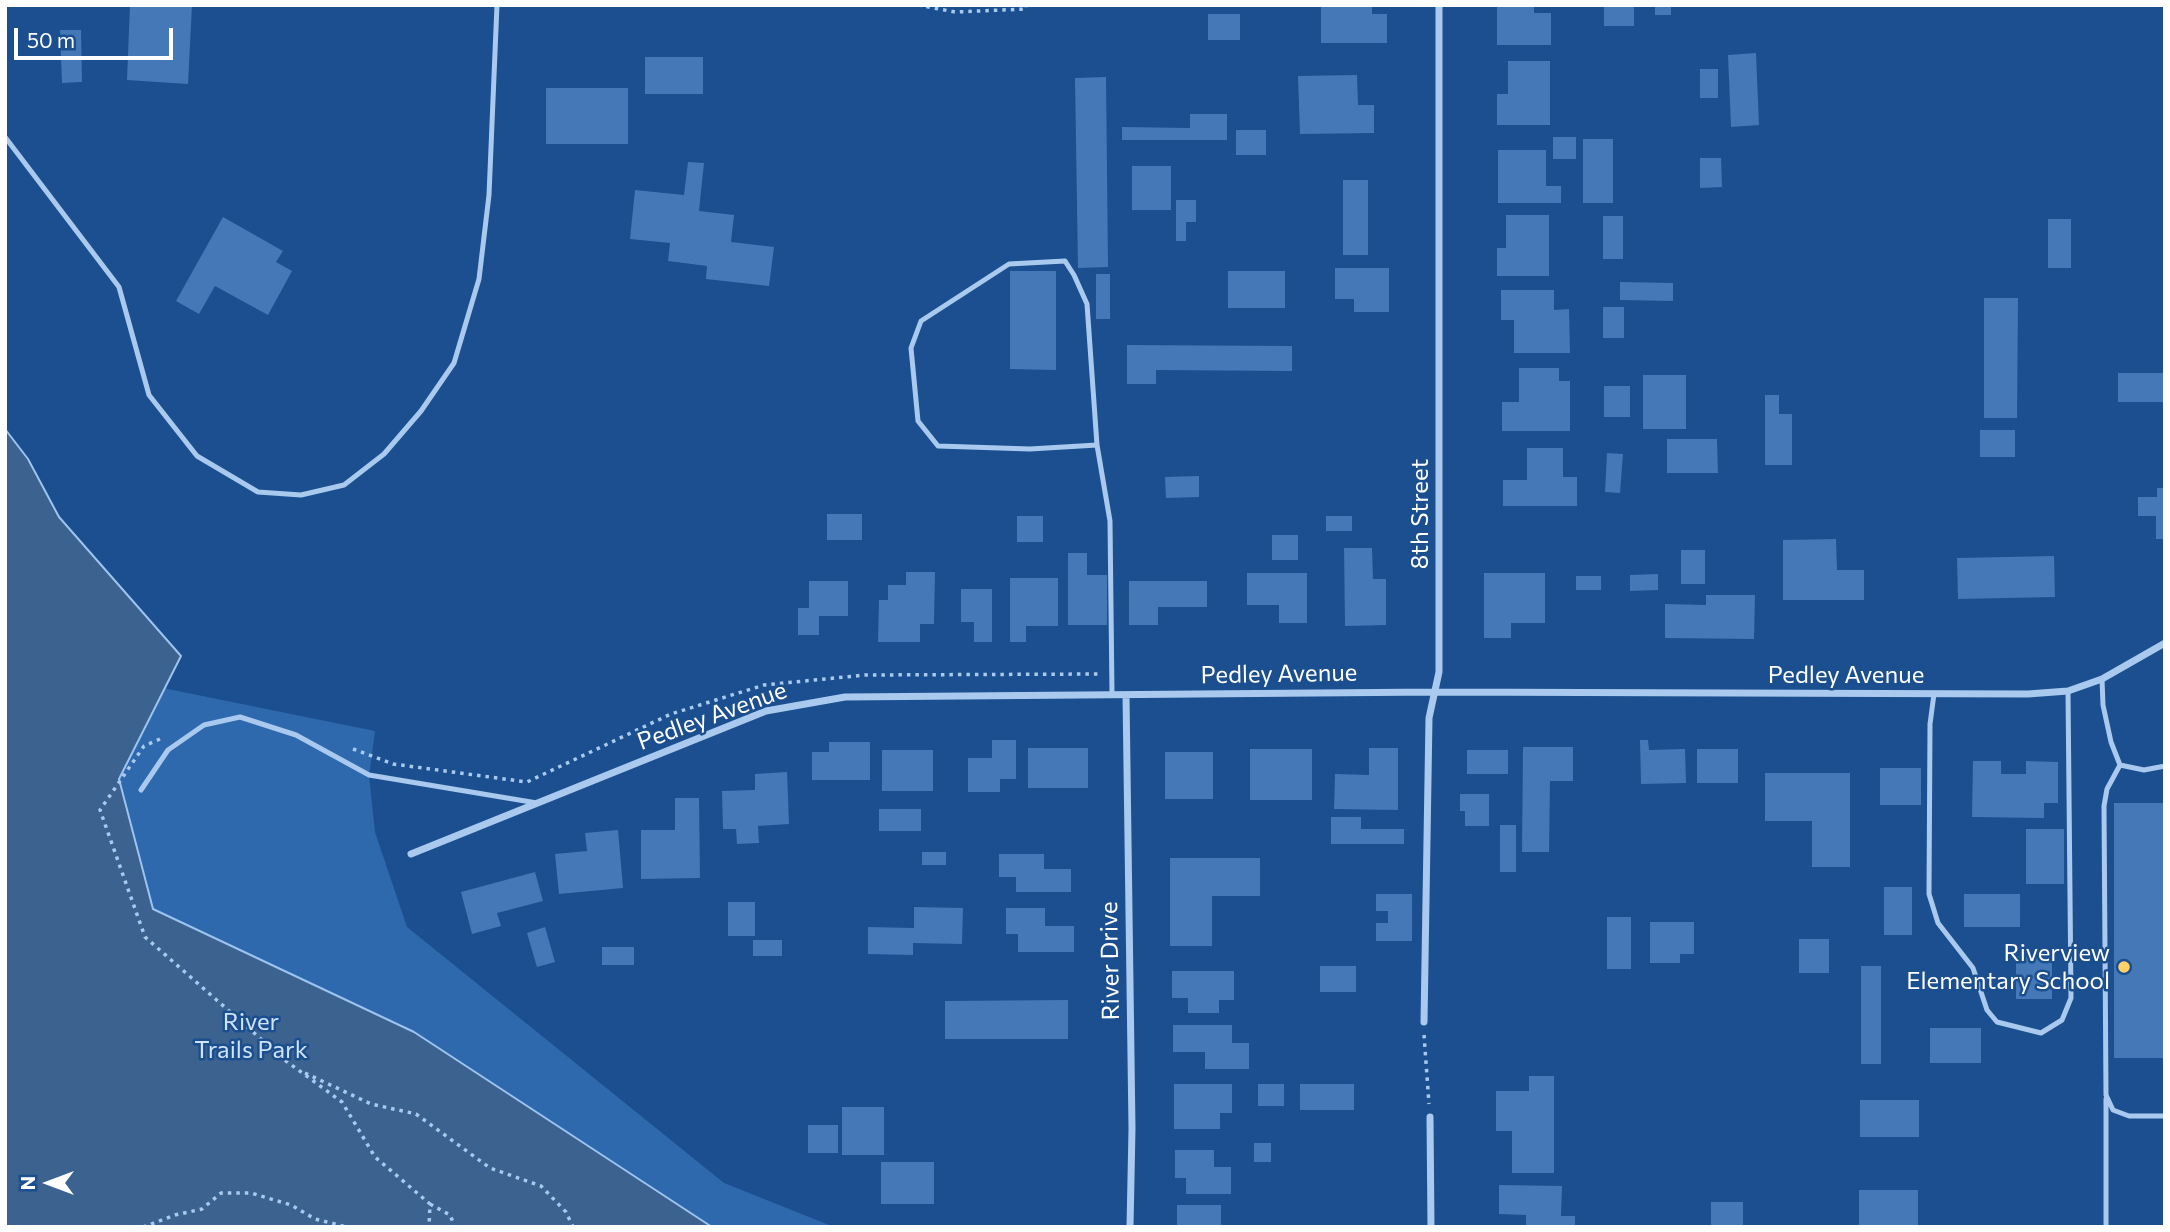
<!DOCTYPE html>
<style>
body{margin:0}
#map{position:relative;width:2170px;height:1232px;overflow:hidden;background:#1b4f8f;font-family:Commissioner,sans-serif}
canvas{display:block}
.frame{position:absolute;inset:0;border:7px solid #fff;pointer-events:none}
.north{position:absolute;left:14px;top:1148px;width:70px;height:70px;-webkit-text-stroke:5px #1b4f8f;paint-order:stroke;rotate:270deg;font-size:19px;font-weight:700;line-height:28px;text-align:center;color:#fff}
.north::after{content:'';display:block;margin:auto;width:24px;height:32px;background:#fff;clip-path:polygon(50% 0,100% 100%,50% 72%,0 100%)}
.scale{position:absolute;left:14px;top:28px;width:159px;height:32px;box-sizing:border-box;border:4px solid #fff;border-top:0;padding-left:9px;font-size:21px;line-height:24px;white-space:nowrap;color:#fff;-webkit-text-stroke:5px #1b4f8f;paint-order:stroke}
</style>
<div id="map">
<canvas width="2170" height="1232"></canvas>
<div class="frame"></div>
<div class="north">N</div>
<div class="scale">50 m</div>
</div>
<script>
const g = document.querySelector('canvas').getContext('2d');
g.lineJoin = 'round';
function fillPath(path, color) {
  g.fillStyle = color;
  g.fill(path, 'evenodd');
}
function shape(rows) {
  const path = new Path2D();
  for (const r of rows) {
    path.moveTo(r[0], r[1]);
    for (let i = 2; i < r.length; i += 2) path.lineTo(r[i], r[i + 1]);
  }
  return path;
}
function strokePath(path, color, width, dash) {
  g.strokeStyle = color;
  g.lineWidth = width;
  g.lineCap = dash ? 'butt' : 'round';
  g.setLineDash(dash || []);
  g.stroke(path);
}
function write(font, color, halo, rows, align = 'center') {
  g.font = font + ' Commissioner,sans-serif';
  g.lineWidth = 5;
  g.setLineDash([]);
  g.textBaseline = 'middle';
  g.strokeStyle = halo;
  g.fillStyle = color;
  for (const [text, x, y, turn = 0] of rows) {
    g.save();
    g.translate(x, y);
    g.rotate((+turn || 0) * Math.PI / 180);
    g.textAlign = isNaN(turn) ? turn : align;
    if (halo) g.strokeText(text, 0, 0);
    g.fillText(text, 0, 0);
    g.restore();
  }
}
fillPath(shape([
 [30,661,375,731,369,776,375,832,407,927,724,1183,834,1227,87,1227]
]), '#2e69ad');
const water = shape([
 [5,429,28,459,59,517,181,656,119,779,153,909,414,1032,712,1227,5,1227,5,429]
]);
fillPath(water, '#3c6290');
strokePath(water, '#9cc4f0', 2);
fillPath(shape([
 [130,5,192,5,188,84,127,80],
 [1321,5,1372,5,1372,14,1387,14,1387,43,1321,43],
 [1497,5,1534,5,1534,13,1551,13,1551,45,1497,45],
 [1604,5,1634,5,1634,26,1604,26],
 [1655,5,1671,5,1671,15,1655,15],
 [1208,14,1240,14,1240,40,1208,40],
 [60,30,81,30,82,82,62,83],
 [1756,53,1759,125,1731,127,1728,55],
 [645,57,703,57,703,94,645,94],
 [1508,61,1550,61,1550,125,1497,125,1497,94,1508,94],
 [1700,69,1718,69,1718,98,1700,98],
 [1357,75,1358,105,1374,105,1374,133,1300,134,1298,76],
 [1106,77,1108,267,1078,268,1075,78],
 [546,88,628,88,628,144,546,144],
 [1190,114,1227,114,1227,140,1122,140,1122,127,1190,128],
 [1236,130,1266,130,1266,155,1236,155],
 [1553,137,1576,137,1576,159,1553,159],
 [1583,139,1613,139,1613,203,1583,203],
 [1498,150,1546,150,1546,186,1561,186,1561,203,1498,203],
 [1700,158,1721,158,1722,187,1700,188],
 [688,162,704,163,699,211,734,215,731,242,774,247,769,286,706,279,707,266,668,261,670,243,630,239,635,190,684,195],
 [1132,166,1171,166,1171,210,1132,210],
 [1343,180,1368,180,1368,255,1343,255],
 [1176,200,1196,200,1196,222,1186,222,1186,241,1176,241],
 [1506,215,1549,215,1549,276,1497,276,1497,248,1506,248],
 [1603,216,1623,216,1623,259,1603,259],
 [223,217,283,251,276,262,292,271,268,315,215,286,199,314,176,301],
 [2048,219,2071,219,2071,268,2048,268],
 [1335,268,1389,268,1389,312,1354,312,1354,299,1335,299],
 [1010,271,1056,271,1056,370,1010,369],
 [1228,271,1285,271,1285,308,1228,308],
 [1096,274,1110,274,1110,319,1096,319],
 [1620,282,1673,283,1673,301,1620,300],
 [1501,290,1554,290,1554,310,1569,309,1570,353,1514,353,1514,320,1501,320],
 [1984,298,2018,298,2017,418,1984,418],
 [1603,307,1624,307,1624,338,1603,338],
 [1127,345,1292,346,1292,371,1156,370,1156,384,1127,384],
 [1519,368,1559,368,1559,381,1570,381,1570,431,1502,431,1502,402,1519,402],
 [2118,373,2165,373,2165,402,2118,402],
 [1643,375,1686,375,1686,429,1643,429],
 [1604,386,1630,386,1630,417,1604,417],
 [1765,395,1779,395,1779,414,1792,414,1792,465,1765,465],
 [1980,430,2015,430,2015,457,1980,457],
 [1667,439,1717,439,1718,473,1667,473],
 [1527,448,1563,448,1563,477,1577,477,1577,506,1503,506,1503,480,1527,480],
 [1607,453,1623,454,1620,493,1605,492],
 [1199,476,1199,497,1166,498,1165,477],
 [2157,488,2165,488,2165,539,2156,539,2156,516,2138,516,2138,497,2157,497],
 [827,514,862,514,862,540,827,540],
 [1017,516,1043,516,1043,542,1017,542],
 [1326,516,1352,516,1352,531,1326,531],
 [1272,535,1298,535,1298,560,1272,560],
 [1836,539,1837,570,1864,570,1864,600,1783,600,1783,540],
 [1344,548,1372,548,1373,579,1386,579,1386,625,1345,626],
 [1681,550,1705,550,1705,584,1681,584],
 [1068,553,1087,553,1087,575,1107,575,1107,625,1068,625],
 [2054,556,2055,597,1958,599,1957,558],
 [906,572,935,572,934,624,920,624,920,642,878,642,879,600,888,600,888,585,906,585],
 [1247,573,1307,573,1307,623,1279,623,1279,605,1247,605],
 [1484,573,1545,573,1545,623,1511,623,1511,638,1484,638],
 [1658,574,1658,590,1630,591,1630,575],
 [1576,576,1601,576,1601,590,1576,590],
 [1010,578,1058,578,1058,626,1026,626,1026,642,1010,642],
 [809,581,848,581,848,616,819,616,819,635,798,635,798,608,809,608],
 [1129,581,1207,581,1207,607,1158,607,1158,625,1129,625],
 [961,589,992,589,992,642,974,642,974,622,961,622],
 [1706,595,1755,595,1754,639,1665,638,1665,604,1706,605],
 [992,740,1016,740,1016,779,1000,779,1000,792,968,792,968,758,992,758],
 [1640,740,1648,740,1649,750,1685,749,1686,783,1641,784],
 [829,742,870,742,870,780,812,780,812,752,829,752],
 [1523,747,1573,747,1573,781,1550,781,1549,852,1522,852],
 [1028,748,1088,748,1088,788,1028,788],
 [1369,748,1398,748,1398,810,1334,809,1335,774,1369,775],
 [1250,749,1312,749,1312,800,1250,800],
 [1697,749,1738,749,1738,783,1697,783],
 [882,750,933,750,933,791,882,791],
 [1467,750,1508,750,1508,774,1467,774],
 [1165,752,1213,752,1213,799,1165,799],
 [1973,761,2001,761,2001,774,2026,774,2026,761,2058,762,2058,803,2044,803,2044,818,1972,817],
 [1880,768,1921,768,1921,805,1880,805],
 [787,772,789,824,758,826,759,843,737,844,736,829,723,829,722,791,755,790,755,774],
 [1765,773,1850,773,1850,867,1812,867,1812,821,1765,821],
 [1460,794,1489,794,1489,826,1465,826,1465,811,1460,811],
 [675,798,699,798,700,878,641,879,641,830,675,830],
 [2114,803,2165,803,2165,1058,2114,1058],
 [879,809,921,809,921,831,879,831],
 [1331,817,1361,817,1361,829,1404,829,1404,844,1331,844],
 [1500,825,1516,825,1516,872,1500,872],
 [2026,829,2064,829,2064,884,2026,884],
 [618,830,623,888,559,894,555,854,587,851,585,833],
 [922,852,946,852,946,865,922,865],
 [999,854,1044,854,1044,869,1071,869,1071,892,1016,892,1016,877,999,877],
 [1170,858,1260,858,1260,896,1212,896,1212,946,1170,946],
 [535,872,543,901,497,913,501,926,472,934,461,892],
 [1884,887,1912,887,1912,935,1884,935],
 [1376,894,1412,894,1412,941,1376,941,1376,923,1388,923,1388,911,1376,911],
 [1964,894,2020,894,2020,927,1964,927],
 [728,902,755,902,755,936,728,936],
 [914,907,963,908,962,944,913,943,913,955,868,954,868,927,914,928],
 [1006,908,1045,908,1045,926,1074,926,1074,952,1018,952,1018,934,1006,934],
 [1607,917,1631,917,1631,969,1607,969],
 [1650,922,1694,922,1694,954,1680,954,1680,963,1650,963],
 [545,927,555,962,537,967,527,933],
 [1799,939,1829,939,1829,973,1799,973],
 [753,940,782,940,782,956,753,956],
 [602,947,634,947,634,965,602,965],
 [2016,956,2052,956,2052,999,2016,999],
 [1320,966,1356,966,1356,992,1320,992],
 [1861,966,1881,966,1881,1064,1861,1064],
 [1172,971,1234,971,1234,1000,1219,1000,1219,1013,1188,1013,1188,998,1172,998],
 [1068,1000,1068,1039,945,1039,945,1001],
 [1173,1025,1232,1025,1232,1043,1249,1043,1249,1069,1205,1069,1205,1052,1173,1052],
 [1930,1028,1981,1028,1981,1063,1930,1063],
 [1529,1076,1554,1076,1554,1173,1512,1173,1512,1131,1496,1131,1496,1091,1529,1091],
 [1174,1084,1232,1084,1232,1113,1220,1113,1220,1129,1174,1129],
 [1258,1084,1284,1084,1284,1106,1258,1106],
 [1300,1084,1354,1084,1354,1110,1300,1110],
 [1860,1100,1919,1100,1919,1137,1860,1137],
 [842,1107,884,1107,884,1155,842,1155],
 [808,1125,838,1125,838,1153,808,1153],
 [1254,1143,1271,1143,1271,1162,1254,1162],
 [1175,1150,1214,1150,1214,1167,1231,1167,1231,1194,1186,1194,1186,1178,1175,1178],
 [881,1162,934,1162,934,1204,881,1204],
 [1499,1185,1562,1186,1561,1216,1575,1216,1575,1227,1526,1227,1526,1215,1499,1214],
 [1859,1190,1918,1190,1918,1226,1859,1226],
 [1711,1202,1743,1202,1743,1227,1711,1227],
 [1177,1205,1221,1205,1221,1227,1177,1227]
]), '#4478b7');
strokePath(shape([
 [918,5,955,12,1026,9,1026,5],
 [160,739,144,746,100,810,145,937,286,1061,342,1102,375,1157,430,1204,429,1227],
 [353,749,393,764,527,782,671,714,764,685,865,675,1098,674],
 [1424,1035,1429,1104],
 [305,1073,371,1104,416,1114,490,1168,541,1186,566,1212,573,1227],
 [430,1204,450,1215,455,1227],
 [143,1227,175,1215,202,1209,221,1193,251,1193,291,1205,315,1219,347,1227]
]), '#a9c9ee', 3.5, [3.5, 5]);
strokePath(shape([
 [5,137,119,287,149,395,197,456,258,492,301,495,344,485,384,454,421,411,454,363,479,279,489,195,497,5],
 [1097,445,1030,449,938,446,918,421,911,348,921,321,1009,264,1065,261,1074,275,1087,304,1097,445,1110,521,1112,694],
 [2102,679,2103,705,2111,742,2120,765,2144,770,2165,766],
 [1934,694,1930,724,1929,894,1938,923,1973,968,1987,1010,1997,1022,2041,1033,2062,1020,2071,998,2068,691],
 [2120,765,2107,789,2104,806,2106,1095,2113,1110,2129,1116,2165,1116],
 [141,790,168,750,204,725,240,717,296,735,369,775,537,803],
 [2106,1099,2106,1227]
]), '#a9c9ee', 5);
strokePath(shape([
 [1126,695,1132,1129,1130,1227],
 [411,854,766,711,845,697,1434,692,2028,694,2068,691,2102,679,2165,643],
 [1424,1022,1429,718,1439,672,1439,5],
 [1430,1117,1431,1227]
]), '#a9c9ee', 7);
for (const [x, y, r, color] of [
 [2124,967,7,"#ffd166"]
]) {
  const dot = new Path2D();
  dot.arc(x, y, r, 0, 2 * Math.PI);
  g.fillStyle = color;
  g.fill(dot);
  strokePath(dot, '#1b4f8f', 2.5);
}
write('24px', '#fff', '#1b4f8f', [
 ["8th Street",1420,514,-90],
 ["Pedley Avenue",1279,674,-1],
 ["Pedley Avenue",1846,675],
 ["Pedley Avenue",712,716,-20],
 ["River Drive",1110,961,-91]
]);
write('24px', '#fff', '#1b4f8f', [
 ["Riverview",2110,953],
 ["Elementary School",2110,981]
], 'right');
write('24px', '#cfe3fa', '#1b4f8f', [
 ["River",251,1022],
 ["Trails Park",251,1050]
]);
</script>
